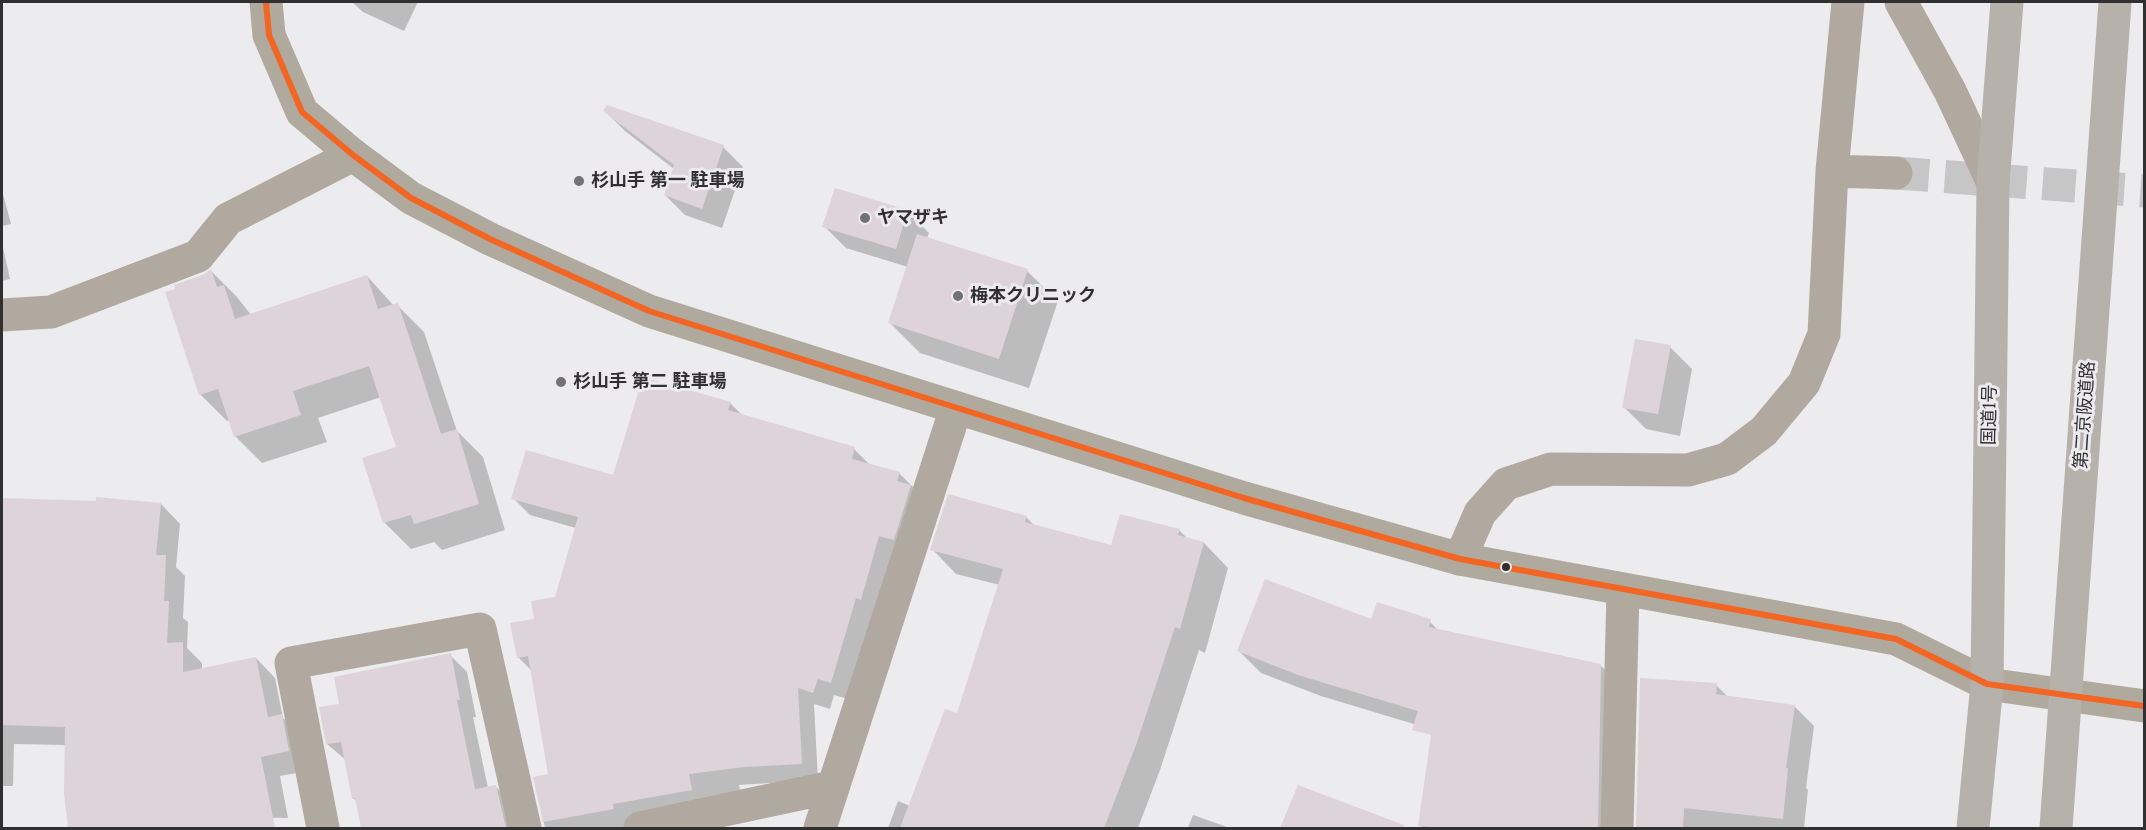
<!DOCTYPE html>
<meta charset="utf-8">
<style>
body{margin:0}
#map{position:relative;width:2146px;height:830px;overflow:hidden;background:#ecebed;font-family:Lora,serif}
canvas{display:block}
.frame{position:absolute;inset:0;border:3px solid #303031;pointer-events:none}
</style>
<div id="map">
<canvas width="2146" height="830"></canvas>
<div class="frame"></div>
</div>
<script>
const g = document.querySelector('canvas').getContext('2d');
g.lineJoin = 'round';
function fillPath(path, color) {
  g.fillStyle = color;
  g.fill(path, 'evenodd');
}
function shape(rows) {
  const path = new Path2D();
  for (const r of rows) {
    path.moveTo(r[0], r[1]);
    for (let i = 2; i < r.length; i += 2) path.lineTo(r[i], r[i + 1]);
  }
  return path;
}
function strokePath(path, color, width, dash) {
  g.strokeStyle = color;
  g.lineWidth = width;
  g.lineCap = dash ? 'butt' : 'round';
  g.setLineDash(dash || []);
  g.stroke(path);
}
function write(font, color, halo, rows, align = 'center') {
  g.font = font + ' Lora,"Noto Sans JP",serif';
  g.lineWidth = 6;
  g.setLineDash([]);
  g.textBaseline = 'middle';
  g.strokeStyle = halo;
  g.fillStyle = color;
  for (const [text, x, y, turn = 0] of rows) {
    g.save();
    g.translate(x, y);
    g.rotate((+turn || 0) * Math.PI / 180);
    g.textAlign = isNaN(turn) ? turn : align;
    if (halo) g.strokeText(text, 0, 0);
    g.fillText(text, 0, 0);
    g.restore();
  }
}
fillPath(shape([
 [352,2,418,2,404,31,363,12],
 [605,111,723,147,743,167,722,228,685,215,665,195,674,169,625,131],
 [2,190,11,224,2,226],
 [907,211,929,233,927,238,1027,271,1058,301,1029,388,920,353,890,323,908,267,846,248,824,226],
 [2,243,10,279,2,281],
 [211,271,237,297,251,315,367,276,394,306,397,305,424,332,457,431,483,457,505,530,442,550,434,542,411,549,384,522,398,448,381,397,318,418,327,442,262,463,236,437,230,420,227,421,200,394,205,275],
 [1670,347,1692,369,1680,436,1646,429,1624,407],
 [730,403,743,416,854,449,871,466,899,473,916,490,848,699,834,695,830,709,814,704,818,780,739,785,744,807,649,828,545,828,535,779,550,776,533,672,518,657,535,620,556,598,576,528,530,515,513,498,614,477],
 [2,499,161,504,180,524,176,567,185,576,183,618,188,622,187,648,202,663,202,670,256,658,275,678,283,718,301,736,308,771,280,776,288,818,86,814,66,745,14,744,13,786,3,786,2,828],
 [1026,517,1036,527,1112,547,1179,530,1188,539,1204,543,1228,568,1205,653,1199,650,1160,770,1138,828,888,828,898,801,910,806,957,715,1000,585,956,574,932,549],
 [1427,619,1446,638,1600,665,1621,685,1618,828,1423,828,1420,825,1443,661,1417,725,1321,696,1261,673,1239,651,1372,621],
 [450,655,467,672,476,717,473,717,488,788,495,786,512,803,518,828,362,828,357,802,353,798,346,760,327,744,341,705],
 [1641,680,1716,685,1729,698,1794,706,1814,726,1806,788,1808,790,1804,828,1637,828],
 [1298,787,1356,808,1376,828,1282,828],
 [1193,815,1230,828,1188,828]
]), '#0003');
fillPath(shape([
 [607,105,724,145,702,209,664,195,674,165,603,111],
 [835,188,908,210,896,249,822,227],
 [917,234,1028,269,999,359,888,323],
 [211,269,217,287,224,285,235,319,367,275,378,309,398,303,441,434,457,429,479,504,414,524,411,515,383,523,362,458,396,447,369,366,293,391,301,415,234,437,218,389,199,395,165,292,175,289,174,285,205,274],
 [1635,339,1671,345,1658,414,1622,408],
 [643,377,731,402,728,410,855,447,852,459,900,472,897,481,911,485,894,540,879,536,861,600,856,598,831,683,818,679,813,693,798,688,802,764,744,767,689,774,692,790,613,804,614,809,543,822,533,777,548,774,528,656,517,658,510,623,534,619,531,601,555,597,578,517,511,499,526,450,613,475],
 [948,494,1027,516,1025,522,1111,545,1120,514,1180,529,1178,535,1204,542,1180,629,1175,627,1136,745,1104,828,900,828,945,709,957,713,1003,569,930,550],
 [96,497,161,503,156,555,166,555,164,601,169,601,167,643,183,642,183,672,256,657,268,717,282,714,289,751,261,757,275,828,68,828,64,793,65,727,2,725,2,498,96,501],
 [1265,579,1371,619,1377,602,1431,619,1429,627,1601,664,1598,828,1440,828,1418,826,1431,735,1412,730,1418,711,1298,675,1237,651],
 [451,653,460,700,457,700,475,789,496,785,506,828,361,828,355,798,352,799,341,742,326,744,319,707,339,704,334,677],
 [1640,678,1717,683,1716,694,1795,705,1786,768,1788,768,1783,819,1684,808,1683,828,1636,828],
 [1298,785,1404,825,1403,828,1280,828]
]), '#ded3d8');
strokePath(shape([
 [1896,173,2144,191]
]), '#c6c6c7', 33, [33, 16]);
strokePath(shape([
 [1901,2,1950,91,1993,183],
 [1832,171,1896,173],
 [2,315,51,312,198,256,228,219,353,155],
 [1460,559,1480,513,1506,484,1551,469,1688,470,1727,459,1764,431,1804,383,1824,334,1832,171,1848,2],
 [323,828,291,663,480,629,525,828],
 [640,828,832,787],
 [820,828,956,408],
 [1617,828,1623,590]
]), '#b1a99f', 33);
strokePath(shape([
 [266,2,269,35,302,112,353,155,411,198,490,239,649,311,1244,498,1460,559,1896,639,1987,684,2144,706]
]), '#b0a99e', 33);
strokePath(shape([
 [1973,828,1987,684,1993,183,2007,2]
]), '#b6b1ab', 33);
strokePath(shape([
 [2056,828,2115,2]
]), '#b6b1ab', 33);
strokePath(shape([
 [266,2,269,35,302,112,353,155,411,198,490,239,649,311,1244,498,1460,559,1896,639,1987,684,2144,706]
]), '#f26522', 6);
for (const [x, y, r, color] of [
 [579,181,6,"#727173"],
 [865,218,6,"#727173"],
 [958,296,6,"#727173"],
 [561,382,6,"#727173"],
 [1506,567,5,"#303031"]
]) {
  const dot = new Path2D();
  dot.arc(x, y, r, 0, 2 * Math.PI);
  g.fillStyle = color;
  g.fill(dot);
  strokePath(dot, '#eceaee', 2);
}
write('bold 18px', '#303031', '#eceaee', [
 ["杉山手 第一 駐車場",591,181],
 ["ヤマザキ",877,218],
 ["梅本クリニック",970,296],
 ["杉山手 第二 駐車場",573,382]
], 'left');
write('18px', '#303031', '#eceaee', [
 ["国道1号",1990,415,-89],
 ["第二京阪道路",2085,415,-86]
]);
</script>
